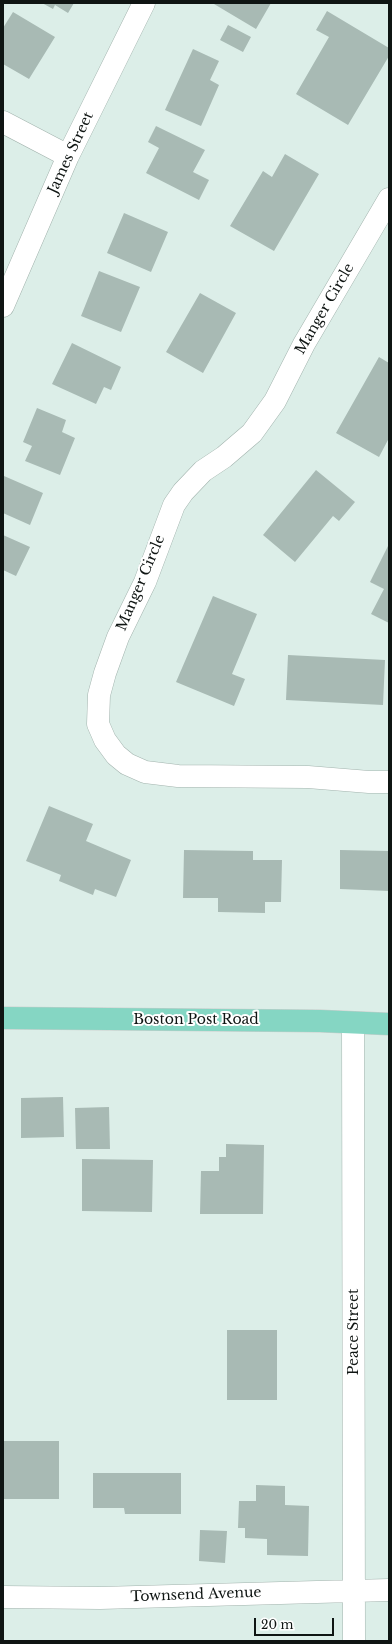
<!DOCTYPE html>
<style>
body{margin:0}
#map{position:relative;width:392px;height:1644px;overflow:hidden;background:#dceee8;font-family:"Libre Baskerville",serif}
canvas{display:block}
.frame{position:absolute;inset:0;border:4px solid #0f1513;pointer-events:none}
.scale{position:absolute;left:254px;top:1618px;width:80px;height:18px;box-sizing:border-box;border:2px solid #0f1513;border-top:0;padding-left:5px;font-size:12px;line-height:14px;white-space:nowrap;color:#0f1513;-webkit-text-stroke:3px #fff;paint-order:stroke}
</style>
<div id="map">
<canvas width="392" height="1644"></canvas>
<div class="frame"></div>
<div class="scale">20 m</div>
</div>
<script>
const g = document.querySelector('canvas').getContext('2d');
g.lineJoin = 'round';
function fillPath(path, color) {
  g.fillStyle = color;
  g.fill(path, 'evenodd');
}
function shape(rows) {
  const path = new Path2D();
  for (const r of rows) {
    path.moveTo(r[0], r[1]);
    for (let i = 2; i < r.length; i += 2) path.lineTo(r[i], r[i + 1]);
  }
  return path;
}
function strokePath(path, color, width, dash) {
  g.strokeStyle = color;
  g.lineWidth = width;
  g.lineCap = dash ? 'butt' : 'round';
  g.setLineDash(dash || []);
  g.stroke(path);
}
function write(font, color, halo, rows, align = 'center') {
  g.font = font + ' "Libre Baskerville",serif';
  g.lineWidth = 4;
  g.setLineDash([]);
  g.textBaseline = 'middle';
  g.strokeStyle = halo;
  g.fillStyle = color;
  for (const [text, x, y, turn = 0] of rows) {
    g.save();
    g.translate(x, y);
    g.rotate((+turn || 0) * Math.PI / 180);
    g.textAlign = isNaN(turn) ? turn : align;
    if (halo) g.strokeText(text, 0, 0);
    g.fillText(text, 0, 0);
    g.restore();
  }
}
fillPath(shape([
 [42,3,74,3,68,13,55,5,53,9],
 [215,3,271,3,256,29,214,4],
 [327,11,389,48,389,56,348,125,296,94,329,37,316,30],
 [13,12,55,37,29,79,3,64,3,28],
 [228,25,251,37,243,52,220,40],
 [193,49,219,61,210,80,219,85,201,126,165,110],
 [156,126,205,150,193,172,209,180,199,200,146,173,159,148,148,142],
 [285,154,319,174,274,251,230,226,263,171,272,177],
 [124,213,168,232,151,272,107,253],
 [99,271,140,287,121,332,81,316],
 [200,293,236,313,203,373,166,352],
 [72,343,121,367,111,390,104,387,96,404,52,384],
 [379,357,389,363,389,438,379,457,336,433],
 [37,408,66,420,62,432,75,438,60,475,25,461,32,446,23,442],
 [316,470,355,502,339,521,333,516,295,562,263,535],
 [4,476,43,493,30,525,3,513,3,480],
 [3,535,30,547,16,576,3,570],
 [389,544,389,623,371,614,384,589,370,582],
 [213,596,257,614,232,674,245,679,234,706,176,682],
 [288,655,385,660,383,705,286,700],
 [49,806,93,824,86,841,131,860,116,897,95,889,93,895,59,881,61,875,26,861],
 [184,850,253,851,253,860,282,860,281,902,265,902,265,913,218,912,218,898,183,898],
 [340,850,389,851,389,891,340,889],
 [63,1097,64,1137,21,1138,21,1098],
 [109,1107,110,1149,76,1149,75,1108],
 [226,1144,264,1145,263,1214,200,1214,201,1171,219,1171,219,1157,226,1157],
 [82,1159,153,1160,152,1212,82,1211],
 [227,1330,277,1330,277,1400,227,1400],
 [3,1441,59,1441,59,1499,3,1499],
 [93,1473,181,1473,181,1514,125,1514,124,1508,93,1508],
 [256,1485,285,1486,285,1505,309,1506,308,1556,267,1555,267,1539,245,1538,245,1528,238,1528,239,1501,256,1501],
 [200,1530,227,1531,225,1563,199,1561]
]), '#a8bab4');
const minor = shape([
 [3,122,68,156],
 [389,199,304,344,275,401,252,433,224,457,203,471,183,492,174,505,145,582,118,637,105,673,99,695,98,724,105,740,116,755,127,764,145,772,178,776,308,777,369,782,389,782],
 [3,306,68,156,144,3],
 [353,1023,354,1641],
 [3,1597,100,1598,389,1590]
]);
const primary = shape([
 [3,1018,320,1021,389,1024]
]);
strokePath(minor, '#a2b3ad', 23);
strokePath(primary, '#cacccb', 23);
strokePath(minor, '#fff', 22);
strokePath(primary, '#85d6c3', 22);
write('14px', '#0f1513', '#fff', [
 ["James Street",71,153,-65],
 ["Manger Circle",325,309,-60],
 ["Manger Circle",141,583,-67],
 ["Boston Post Road",196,1020],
 ["Peace Street",354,1332,-90],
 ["Townsend Avenue",196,1595,-2]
]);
</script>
